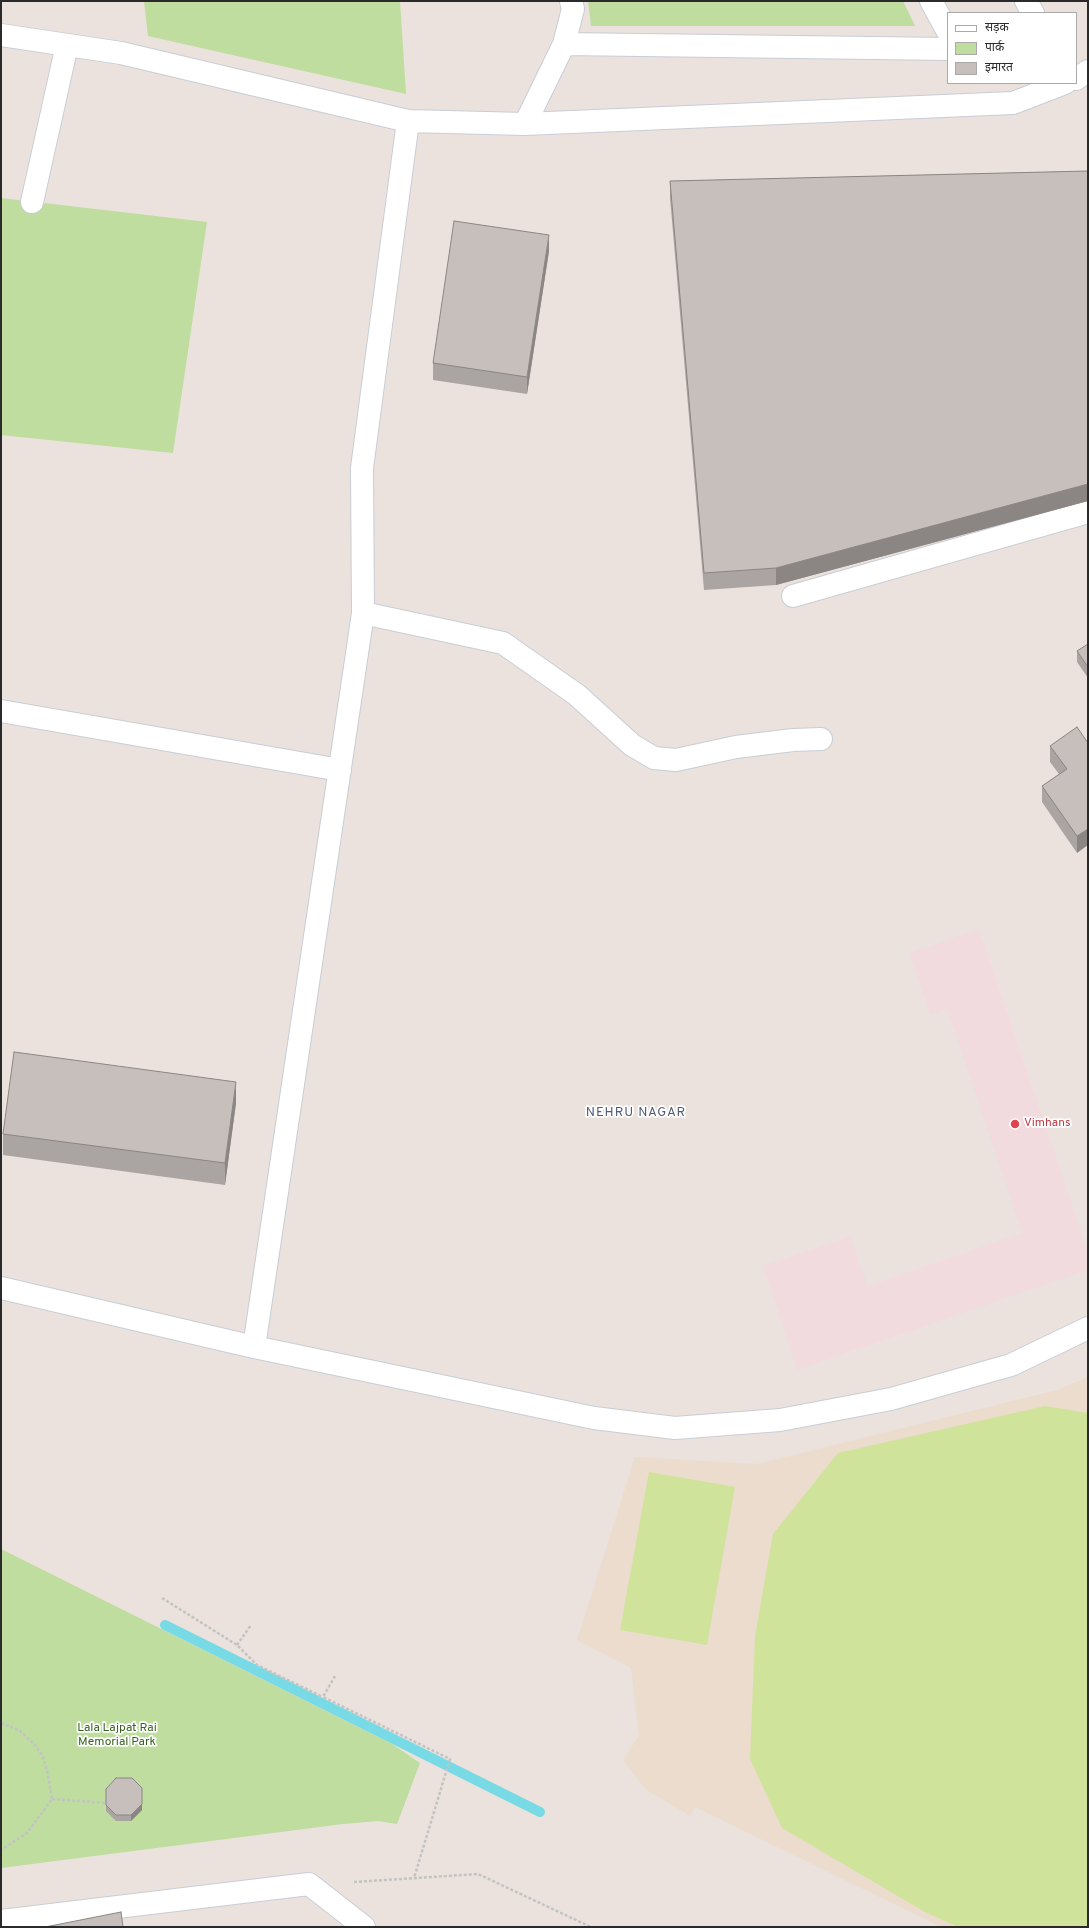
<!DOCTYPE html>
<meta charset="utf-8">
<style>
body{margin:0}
#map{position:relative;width:1089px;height:1928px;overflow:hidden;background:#ebe2dd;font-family:Overpass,"Noto Sans Devanagari",sans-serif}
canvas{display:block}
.frame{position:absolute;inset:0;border:2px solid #2a2a2a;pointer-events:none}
.legend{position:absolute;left:947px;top:12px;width:130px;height:72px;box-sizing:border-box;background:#fff;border:1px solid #aaa;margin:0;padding:5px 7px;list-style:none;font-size:12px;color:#2a2a2a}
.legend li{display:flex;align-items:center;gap:8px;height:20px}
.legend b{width:20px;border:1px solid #aaa}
</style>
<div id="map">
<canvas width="1089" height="1928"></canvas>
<div class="frame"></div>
<ul class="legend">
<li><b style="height:5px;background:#fff"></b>सड़क</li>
<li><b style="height:11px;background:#bedd9e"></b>पार्क</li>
<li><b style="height:11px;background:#c6bfbc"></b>इमारत</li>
</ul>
</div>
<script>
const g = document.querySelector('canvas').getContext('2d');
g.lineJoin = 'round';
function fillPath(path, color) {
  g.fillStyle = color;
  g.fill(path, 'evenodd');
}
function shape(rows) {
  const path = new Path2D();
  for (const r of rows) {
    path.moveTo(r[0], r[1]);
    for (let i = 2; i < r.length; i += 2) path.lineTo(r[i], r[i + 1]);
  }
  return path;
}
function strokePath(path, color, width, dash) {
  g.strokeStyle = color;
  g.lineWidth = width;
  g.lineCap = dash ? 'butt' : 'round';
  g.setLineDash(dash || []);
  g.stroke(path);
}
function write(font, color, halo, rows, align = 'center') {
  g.font = font + ' Overpass,sans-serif';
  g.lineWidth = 3.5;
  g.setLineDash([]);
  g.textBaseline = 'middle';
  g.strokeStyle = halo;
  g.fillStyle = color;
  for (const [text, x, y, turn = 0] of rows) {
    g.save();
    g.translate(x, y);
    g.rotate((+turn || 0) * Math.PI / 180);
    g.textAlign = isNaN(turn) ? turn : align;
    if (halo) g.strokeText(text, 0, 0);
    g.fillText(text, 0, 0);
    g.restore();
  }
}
fillPath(shape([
 [1088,1377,1088,1927,941,1927,695,1807,690,1816,645,1789,623,1760,639,1736,631,1668,577,1640,635,1457,757,1464,1057,1390]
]), '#ebdccd');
fillPath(shape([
 [979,929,1088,1252,1088,1270,797,1370,763,1266,850,1236,868,1286,1022,1233,947,1009,930,1015,909,953]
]), '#f1dbdf');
fillPath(shape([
 [144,1,400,1,406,94,148,36],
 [588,1,903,1,915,26,591,26],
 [1,198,207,222,173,453,1,435],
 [1,1549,392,1744,420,1763,397,1824,378,1821,343,1824,1,1868]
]), '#bedd9e');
fillPath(shape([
 [1045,1406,1088,1413,1088,1927,958,1927,925,1912,782,1828,750,1759,755,1636,773,1534,838,1453],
 [649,1472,735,1487,707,1645,620,1630]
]), '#d0e39a');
strokePath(shape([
 [165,1625,540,1812]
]), '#78dae4', 10);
const street = shape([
 [931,1,948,32],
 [1026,1,1033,13],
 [1,35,121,53,408,121,525,124,1013,103,1065,83],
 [564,44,948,49],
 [1076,79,1088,71],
 [525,124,564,44,573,9,571,1],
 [32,202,67,45],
 [793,596,1088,512],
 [363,613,503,643,577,695,632,745,654,758,676,760,736,747,793,740,821,739],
 [1,711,340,770],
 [1,1288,254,1347,594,1418,675,1428,780,1420,891,1399,1011,1365,1088,1328],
 [254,1347,363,613,362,468,408,121],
 [1,1921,309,1884,364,1927]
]);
strokePath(street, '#c8cdd6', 24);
strokePath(shape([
 [162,1598,237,1645,257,1665,323,1697],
 [237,1645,251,1625],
 [335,1676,323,1697,450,1759,414,1878],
 [1,1723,19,1730,35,1745,42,1755,47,1770,52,1799,27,1833,1,1850],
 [52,1799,106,1803],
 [354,1882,478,1874,591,1927]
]), '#c3c3c3', 2.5, [3, 2]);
strokePath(street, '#fff', 22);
fillPath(shape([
 [1088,171,1088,501,776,585,704,590,670,198,670,181],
 [549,251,527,394,433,380,433,363],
 [1088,644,1088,678,1077,662,1077,651],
 [1088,743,1077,853,1042,802,1042,786,1059,774,1050,762,1050,746],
 [236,1103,225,1185,3,1155,3,1134],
 [106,1789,142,1810,131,1821,116,1821,106,1811]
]), '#aaa4a2');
fillPath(shape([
 [549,235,549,251,527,394,527,377],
 [1088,484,1088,501,776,585,776,568],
 [1088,829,1088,845,1077,853,1077,836],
 [236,1082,236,1103,225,1185,225,1163],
 [142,1788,142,1810,131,1821,131,1815]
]), '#8b8684');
const building = shape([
 [1088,171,1088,484,776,568,704,573,670,181,1088,171],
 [454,221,549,235,527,377,433,363,454,221],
 [1088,644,1088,667,1077,651,1088,644],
 [1077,727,1088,743,1088,829,1077,836,1042,786,1067,769,1050,746,1077,727],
 [14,1052,236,1082,225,1163,3,1134,14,1052],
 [116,1778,132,1778,142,1788,142,1804,131,1815,116,1815,106,1805,106,1789,116,1778],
 [121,1912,123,1927,45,1927,121,1912]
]);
fillPath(building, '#c6bfbc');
strokePath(building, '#8b8684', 1);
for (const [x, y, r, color] of [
 [1015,1124,5,"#e0444e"]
]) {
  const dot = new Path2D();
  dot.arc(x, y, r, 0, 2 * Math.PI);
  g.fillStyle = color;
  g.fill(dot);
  strokePath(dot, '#fff', 1.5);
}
write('12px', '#be3a42', '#fff', [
 ["Vimhans",1024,1124]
], 'left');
write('12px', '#386020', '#fff', [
 ["Lala Lajpat Rai",117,1729],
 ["Memorial Park",117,1743]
]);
g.letterSpacing = '1px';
write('13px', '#4e5c76', '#fff', [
 ["NEHRU NAGAR",636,1113]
]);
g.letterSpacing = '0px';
</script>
